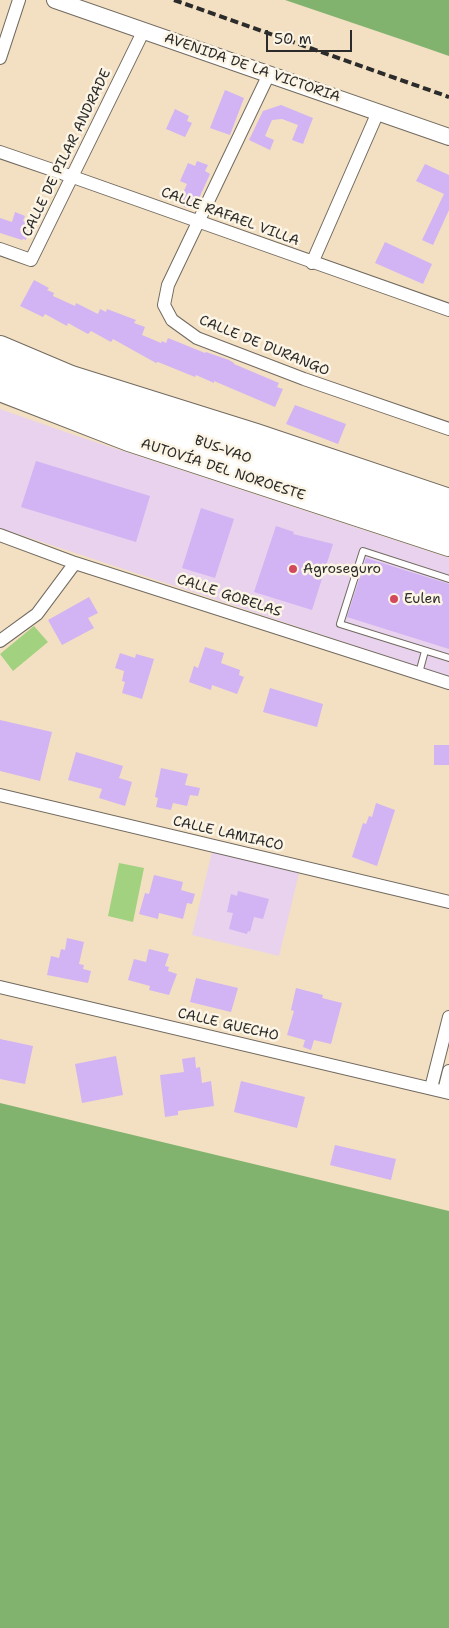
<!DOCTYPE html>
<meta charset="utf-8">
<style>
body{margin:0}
#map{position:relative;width:449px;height:1628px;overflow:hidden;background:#f3e0c2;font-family:"Shantell Sans",sans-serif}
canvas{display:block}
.scale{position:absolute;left:266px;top:30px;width:86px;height:22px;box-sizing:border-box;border:2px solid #2b2b2b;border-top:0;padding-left:6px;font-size:15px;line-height:18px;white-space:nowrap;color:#2b2b2b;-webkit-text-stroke:4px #fcf5e5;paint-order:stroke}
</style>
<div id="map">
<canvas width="449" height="1628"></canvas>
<div class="scale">50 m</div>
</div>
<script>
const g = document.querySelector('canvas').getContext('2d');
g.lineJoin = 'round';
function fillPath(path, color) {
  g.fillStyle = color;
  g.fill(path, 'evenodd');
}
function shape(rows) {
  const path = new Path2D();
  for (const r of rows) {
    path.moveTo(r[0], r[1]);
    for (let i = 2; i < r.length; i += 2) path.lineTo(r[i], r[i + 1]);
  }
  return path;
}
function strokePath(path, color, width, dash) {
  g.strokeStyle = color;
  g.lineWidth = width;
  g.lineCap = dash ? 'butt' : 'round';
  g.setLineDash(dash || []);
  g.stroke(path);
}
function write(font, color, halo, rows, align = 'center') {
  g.font = font + ' "Shantell Sans",sans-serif';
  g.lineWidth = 5;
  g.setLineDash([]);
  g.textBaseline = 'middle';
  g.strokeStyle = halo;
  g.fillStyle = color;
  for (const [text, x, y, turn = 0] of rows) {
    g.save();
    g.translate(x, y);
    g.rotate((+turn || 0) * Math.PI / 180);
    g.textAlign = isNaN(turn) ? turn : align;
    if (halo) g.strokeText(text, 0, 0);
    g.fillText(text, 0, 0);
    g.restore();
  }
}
fillPath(shape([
 [0,409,77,436,449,558,449,677,0,528],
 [212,852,299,873,279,956,192,935]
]), '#e8d2ee');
fillPath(shape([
 [34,626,48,642,13,671,0,654],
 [119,863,144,868,133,922,108,916]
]), '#a2d17f');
fillPath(shape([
 [285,0,449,0,449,56,403,40],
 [0,1103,449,1211,449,1628,0,1628]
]), '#81b36e');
fillPath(shape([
 [225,90,244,98,230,135,210,128],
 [281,105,313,118,303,144,292,140,298,125,282,119,272,120,265,136,274,140,270,150,249,140,263,111],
 [175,109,189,116,187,121,192,123,185,137,166,129],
 [197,161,208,165,205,171,210,174,196,205,190,202,187,208,178,204,187,184,180,181,188,163,195,166],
 [425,164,449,175,449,210,433,245,422,240,444,194,416,181],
 [15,212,25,216,23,221,31,223,26,240,23,239,22,240,0,233,0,218,12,222],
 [385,242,432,264,423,284,375,263],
 [34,280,49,288,47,290,54,293,53,296,75,306,76,303,98,314,100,309,106,312,107,309,136,320,134,323,145,327,142,335,161,343,162,341,166,343,168,338,205,353,206,352,229,360,234,363,234,364,279,383,277,387,283,389,275,407,214,381,214,383,196,375,195,377,158,362,156,363,113,339,111,342,91,331,88,334,68,323,67,326,45,314,43,317,20,306],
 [295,405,346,424,338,444,286,424],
 [36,461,150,496,136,542,21,507],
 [201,508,234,519,215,578,182,568],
 [276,526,294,532,293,534,333,544,312,610,254,592],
 [366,558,449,584,449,649,347,617],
 [89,597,98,613,88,618,94,628,62,645,48,620],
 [205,647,224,653,221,663,240,670,239,675,244,677,237,694,212,685,211,690,189,682,194,666,198,668],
 [120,653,135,658,136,654,154,659,142,699,122,693,125,682,122,681,124,671,115,668],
 [270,688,323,704,317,727,263,712],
 [0,720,52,732,40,781,0,771],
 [434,745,449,745,449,765,434,765],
 [76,752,123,766,119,778,132,782,125,806,99,798,102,789,68,780],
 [161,768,188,774,185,785,200,788,198,796,190,795,187,806,173,803,171,810,156,807,158,798,155,797],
 [376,803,395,810,377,866,352,857,363,823,366,824,369,816,372,817],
 [154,875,183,882,181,890,195,894,192,904,187,903,183,919,159,913,158,919,139,914,145,893,149,894],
 [238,891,269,899,263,919,254,917,250,932,248,931,247,934,229,929,233,913,227,912,231,894,237,896],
 [67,938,84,942,79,964,84,965,83,969,91,971,88,983,47,975,51,956,59,958,61,949,65,950],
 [149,949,169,954,165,966,169,967,168,971,177,974,169,995,149,990,150,986,128,980,134,959,146,962],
 [196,978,238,988,231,1012,190,1002],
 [296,988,323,995,322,998,342,1003,331,1044,314,1040,311,1050,303,1047,305,1040,287,1035,294,1011,291,1010],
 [0,1039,33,1046,25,1084,0,1079],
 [116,1056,123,1095,82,1103,75,1064],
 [195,1057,196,1068,200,1067,202,1083,211,1081,214,1106,178,1111,178,1115,165,1117,160,1075,184,1072,182,1059],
 [241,1081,305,1097,297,1128,234,1112],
 [335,1145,396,1159,391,1180,330,1165]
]), '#d2b3f3');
const service = shape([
 [449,579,363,551,340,624,449,658],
 [419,673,425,651]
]);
const minor = shape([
 [0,58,19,0],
 [269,74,168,285,164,305,172,320,197,338,304,379,449,429],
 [0,152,73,177,449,310],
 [0,249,31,260,144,30],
 [312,263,378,112],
 [0,535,75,563,449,683],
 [0,641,37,614,75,563],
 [0,795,449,902],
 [0,987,449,1093],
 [431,1088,449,1017],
 [444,1091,449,1071]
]);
const tertiary = shape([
 [55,0,449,137]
]);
const motorway = shape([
 [0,348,71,378,256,436,449,501],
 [0,368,62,393,249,459,449,524],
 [0,389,129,439,449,544]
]);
strokePath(service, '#716a60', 8);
strokePath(minor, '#716a60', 14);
strokePath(tertiary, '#716a60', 18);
strokePath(motorway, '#716a60', 26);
strokePath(service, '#fff', 6);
strokePath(minor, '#fff', 12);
strokePath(tertiary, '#fff', 16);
strokePath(motorway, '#fff', 24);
strokePath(shape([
 [174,0,449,97]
]), '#2b2b2b', 4, [8, 4]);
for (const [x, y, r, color] of [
 [293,569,5,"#d1495b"],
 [394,599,5,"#d1495b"]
]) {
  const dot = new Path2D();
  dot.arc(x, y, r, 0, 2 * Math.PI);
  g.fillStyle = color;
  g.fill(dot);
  strokePath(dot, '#fcf5e5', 2);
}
write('14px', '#2b2b2b', '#fcf5e5', [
 ["AVENIDA DE LA VICTORIA",252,68,19],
 ["CALLE DE PILAR ANDRADE",67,153,-64],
 ["CALLE RAFAEL VILLA",230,217,20],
 ["CALLE DE DURANGO",264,346,22],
 ["BUS-VAO",223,450,19],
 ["AUTOVÍA DEL NOROESTE",223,470,18],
 ["CALLE GOBELAS",229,596,18],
 ["CALLE LAMIACO",228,834,13],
 ["CALLE GUECHO",228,1025,13]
]);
write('14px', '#2b2b2b', '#fcf5e5', [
 ["Agroseguro",303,569],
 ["Eulen",404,599]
], 'left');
</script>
